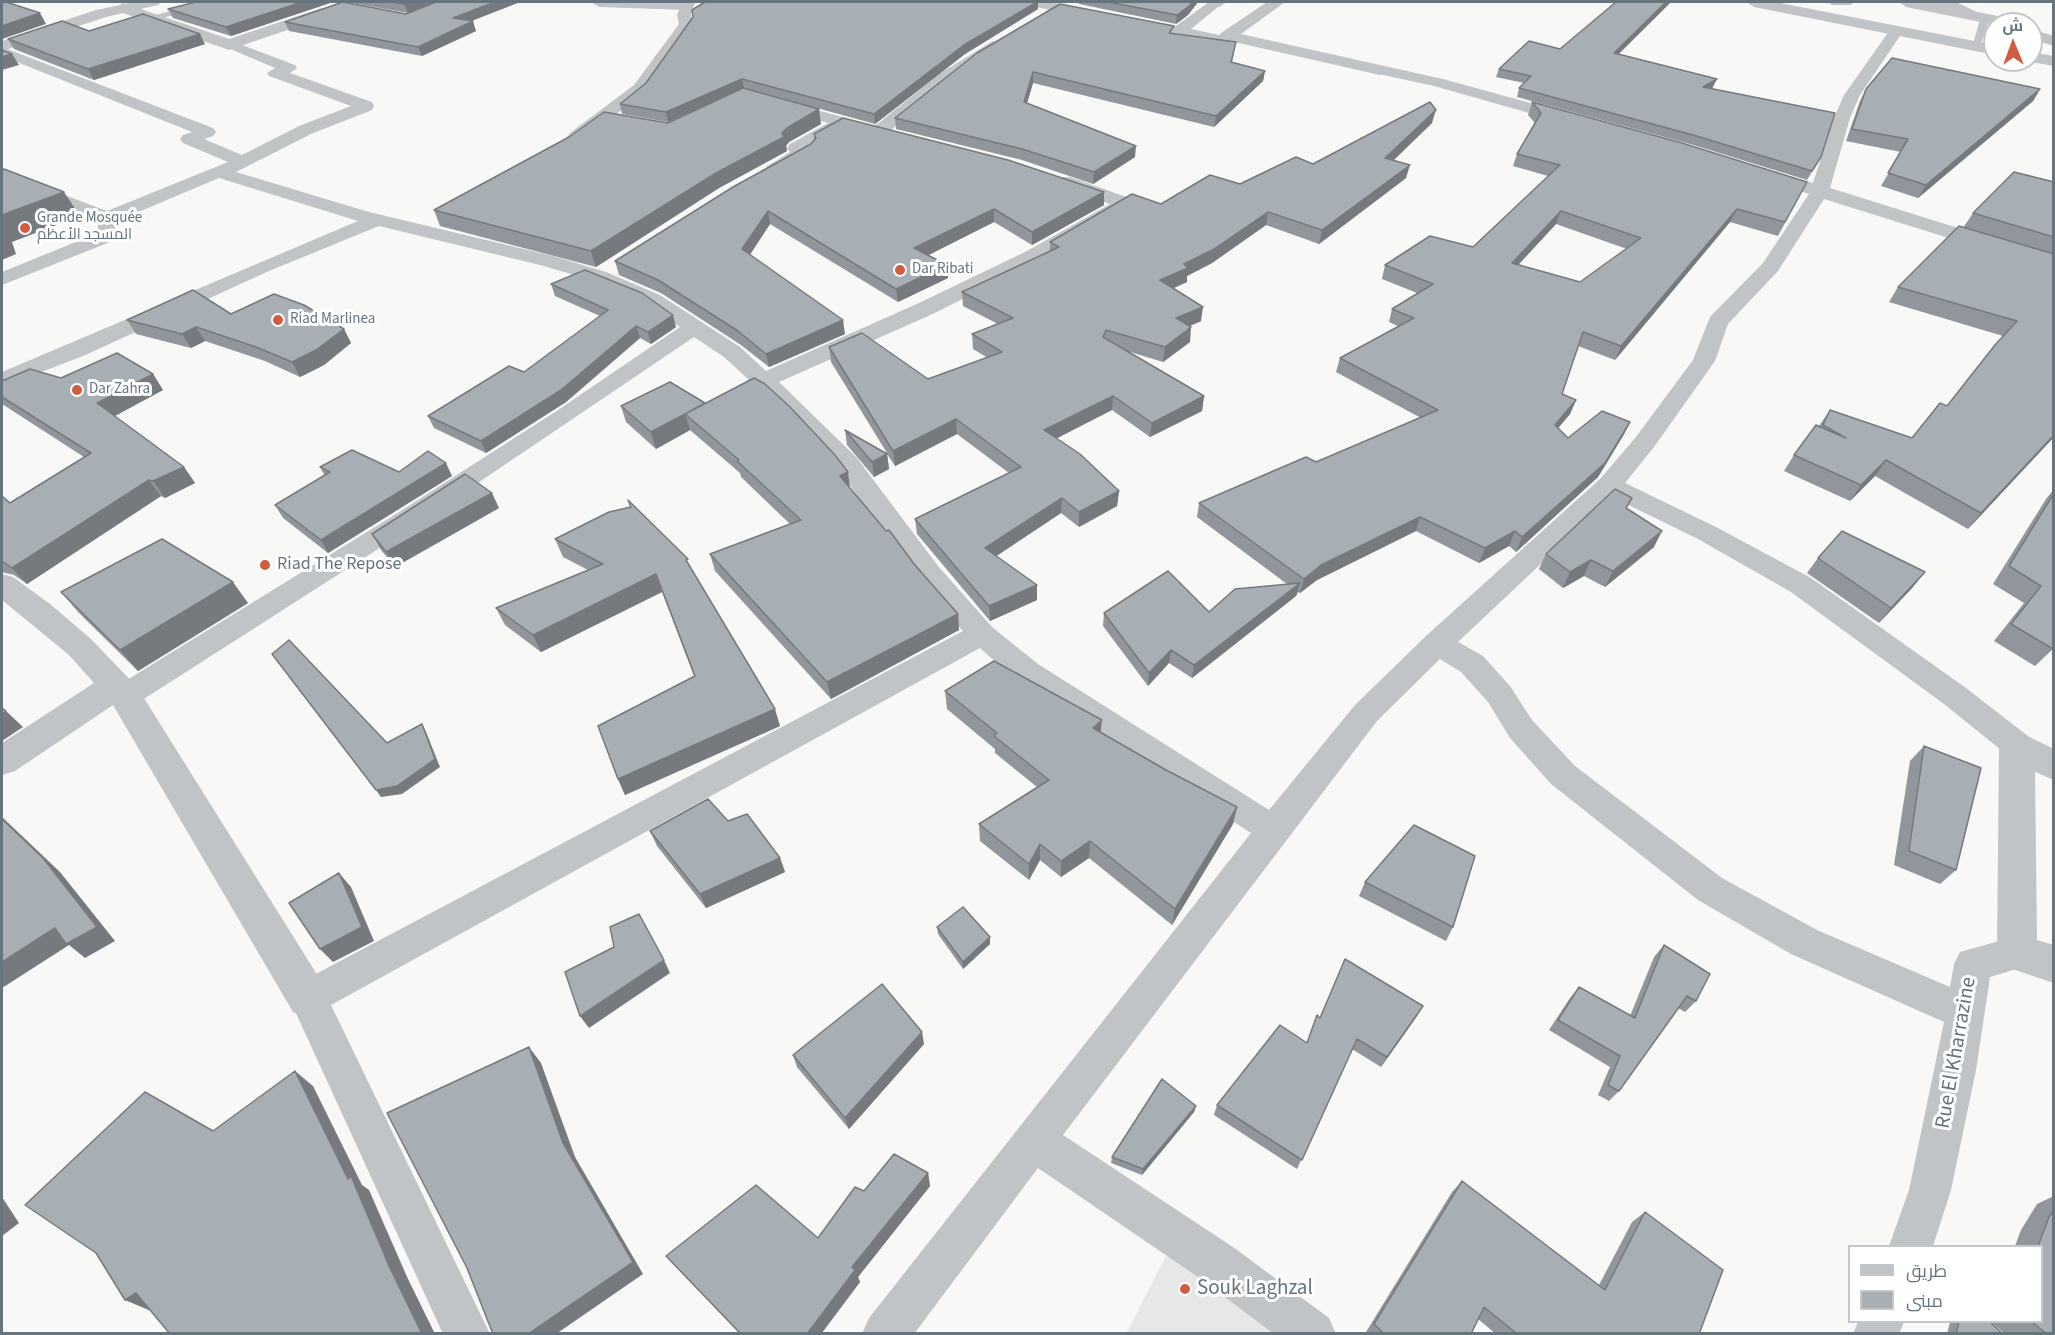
<!DOCTYPE html>
<meta charset="utf-8">
<style>
body{margin:0}
#map{position:relative;width:2055px;height:1335px;overflow:hidden;background:#f8f8f6;font-family:"Source Sans 3",Cairo,sans-serif}
canvas{display:block}
.frame{position:absolute;inset:0;border:3px solid #66747e;pointer-events:none}
.legend{position:absolute;left:1848px;top:1245px;width:195px;height:78px;box-sizing:border-box;background:#fff;border:2px solid #c2c7cb;margin:0;padding:8px 10px;list-style:none;font-size:18px;color:#66747e}
.legend li{display:flex;align-items:center;gap:12px;height:30px}
.legend b{width:30px;border:2px solid #c2c7cb}
.north{position:absolute;left:1983px;top:12px;width:60px;height:60px;box-sizing:border-box;background:#fff;border:2px solid #c2c7cb;border-radius:50%;rotate:359deg;font-size:16px;font-weight:700;line-height:24px;text-align:center;color:#66747e}
.north::after{content:'';display:block;margin:auto;width:21px;height:27px;background:#d05d3f;clip-path:polygon(50% 0,100% 100%,50% 72%,0 100%)}
</style>
<div id="map">
<canvas width="2055" height="1335"></canvas>
<div class="frame"></div>
<ul class="legend">
<li><b style="height:8px;background:#c0c4c7"></b>طريق</li>
<li><b style="height:16px;background:#a8afb4"></b>مبنى</li>
</ul>
<div class="north">ش</div>
</div>
<script>
const g = document.querySelector('canvas').getContext('2d');
g.lineJoin = 'round';
function fillPath(path, color) {
  g.fillStyle = color;
  g.fill(path, 'evenodd');
}
function shape(rows) {
  const path = new Path2D();
  for (const r of rows) {
    path.moveTo(r[0], r[1]);
    for (let i = 2; i < r.length; i += 2) path.lineTo(r[i], r[i + 1]);
  }
  return path;
}
function strokePath(path, color, width, dash) {
  g.strokeStyle = color;
  g.lineWidth = width;
  g.lineCap = dash ? 'butt' : 'round';
  g.setLineDash(dash || []);
  g.stroke(path);
}
function write(font, color, halo, rows, align = 'center') {
  g.font = font + ' "Source Sans 3",Cairo,sans-serif';
  g.lineWidth = 6;
  g.setLineDash([]);
  g.textBaseline = 'middle';
  g.strokeStyle = halo;
  g.fillStyle = color;
  for (const [text, x, y, turn = 0] of rows) {
    g.save();
    g.translate(x, y);
    g.rotate((+turn || 0) * Math.PI / 180);
    g.textAlign = isNaN(turn) ? turn : align;
    if (halo) g.strokeText(text, 0, 0);
    g.fillText(text, 0, 0);
    g.restore();
  }
}
fillPath(shape([
 [1169,1250,1272,1328,1270,1334,1126,1334]
]), '#e6e7e6');
fillPath(shape([
 [1827,2,1855,2,1850,5,1832,5,1827,2],
 [197,3,200,4,200,8,151,21,146,18,197,3],
 [1985,16,1990,19,1980,46,1972,48,1980,19,1985,16]
]), '#c0c4c7');
fillPath(shape([
 [682,2,692,2,694,5,691,15,693,24,646,91,582,141,570,141,567,137,570,133,634,85,679,24,677,15,682,2],
 [1024,2,1050,2,1176,26,1209,2,1224,2,1191,29,1219,35,1227,32,1234,36,1222,44,1031,6,1024,2],
 [1897,26,1904,30,1860,95,1850,118,1830,188,2054,258,2054,271,1824,199,1778,271,1728,324,1715,361,1654,447,1625,483,1716,527,1811,578,1966,688,2028,736,2033,745,2028,754,2017,758,2006,754,1944,704,1791,592,1698,539,1612,497,1458,642,1483,656,1510,686,1532,720,1575,766,1722,878,1817,930,1950,987,1954,964,1960,952,2017,936,2030,941,2035,953,2030,965,1990,977,1976,1070,1951,1190,1933,1246,1889,1246,1909,1190,1944,1022,1791,954,1698,900,1551,784,1510,738,1488,702,1461,672,1440,659,1377,721,1063,1135,1233,1247,1329,1318,1336,1334,1274,1334,1201,1279,1038,1168,914,1334,862,1334,869,1318,1251,833,1016,680,980,648,331,1005,490,1334,443,1334,289,998,295,985,963,631,918,580,839,470,795,422,724,357,694,337,414,526,136,704,125,708,114,704,110,696,114,688,396,514,558,410,680,327,646,303,592,280,540,265,379,226,269,271,83,356,2,387,2,372,358,221,219,178,117,221,118,236,115,240,2,285,2,272,98,233,98,221,20,191,2,196,2,185,20,179,27,181,107,211,228,162,183,143,180,139,183,135,192,132,2,56,2,47,213,128,216,132,213,136,204,139,242,155,299,126,351,106,269,76,267,73,275,68,221,45,229,40,234,42,295,65,297,68,290,73,372,102,374,106,372,110,311,134,236,172,369,212,553,256,606,272,660,295,740,347,766,371,919,303,1027,251,1110,204,1058,185,1055,181,1058,177,1070,177,1132,199,1134,203,1132,207,1041,259,935,313,779,382,857,458,938,566,992,627,1038,664,1269,810,1355,705,1427,635,1600,479,1636,437,1693,360,1710,317,1763,263,1809,194,1759,178,1756,174,1765,169,1813,183,1834,118,1844,95,1892,27,1897,26],
 [993,41,1001,46,998,49,951,80,884,136,878,137,844,128,812,146,815,150,812,154,781,171,775,172,766,167,790,152,787,148,790,144,828,123,775,109,773,105,775,101,781,100,875,126,939,74,993,41],
 [1380,65,1443,79,1574,115,1576,119,1568,124,1434,86,1374,73,1372,70,1380,65],
 [1858,1322,1904,1322,1899,1334,1853,1334,1858,1322]
]), '#c0c4c7');
fillPath(shape([
 [591,2,696,2,692,8,687,10,599,7,591,2],
 [1206,2,1227,2,1219,7,1209,5,1206,2],
 [1267,2,1285,2,1241,34,1380,65,1389,70,1380,75,1221,39,1219,36,1221,33,1267,2],
 [1746,2,1775,2,1995,45,1995,55,1754,7,1746,2],
 [123,3,229,39,322,8,334,8,336,11,334,14,229,50,117,11,115,8,123,3],
 [2031,52,2054,56,2054,66,2025,61,2031,60,2031,52],
 [2,574,13,577,50,604,91,639,137,687,323,984,329,998,323,1012,308,1018,293,1012,113,705,15,771,2,775,2,743,94,683,69,655,2,600,2,574],
 [2017,731,2054,749,2054,780,2035,772,2037,940,2054,945,2054,983,2003,966,1997,953,1999,745,2005,735,2017,731]
]), '#c0c4c7');
fillPath(shape([
 [134,2,161,2,158,5,106,17,2,51,2,41,96,10,134,2],
 [1899,2,1956,2,1977,12,2023,21,2025,24,1995,25,1906,7,1899,2],
 [2031,29,2054,36,2054,46,2031,39,2031,29]
]), '#c0c4c7');
fillPath(shape([
 [333,2,231,36,173,18,168,9],
 [347,2,520,2,471,21,476,31,422,56,289,31,285,22,406,14,431,4,408,13],
 [705,2,1038,2,1038,9,965,54,875,124,744,88,668,122,622,114,620,104,646,83],
 [1079,2,1198,2,1188,15,1176,24,1079,4],
 [1616,2,1670,2,1669,4,1619,54,1713,87,1712,89,1821,157,1807,180,1690,144,1517,97,1519,88,1524,83,1496,77,1499,69,1560,49],
 [89,31,205,44,94,80,14,49,8,39],
 [1173,33,1234,53,1232,62,1265,71,1263,81,1214,127,1033,83,1027,103,1135,157,1093,184,1022,160,896,129,895,118,977,53],
 [1866,89,2040,89,2033,101,1918,198,1881,186,1901,152,1846,141,1860,101],
 [1532,102,1807,182,1778,236,1730,222,1615,360,1578,346,1562,394,1576,400,1570,414,1558,428,1568,438,1630,422,1623,436,1598,477,1516,552,1509,546,1479,563,1416,531,1317,580,1300,593,1298,592,1296,596,1192,678,1169,663,1148,686,1103,626,1104,613,1209,612,1287,584,1197,517,1199,503,1316,462,1421,418,1336,372,1340,358,1398,326,1389,322,1392,309,1417,293,1382,279,1385,265,1473,247,1548,176,1513,166,1517,154,1535,123,1528,115],
 [1556,224,1627,249,1580,282,1518,265],
 [668,123,821,124,789,142,786,146,787,151,719,188,596,267,440,226,434,210],
 [1432,123,1394,160,1406,178,1319,244,1266,225,1212,263,1187,276,1187,282,1173,288,1201,321,1189,326,1190,342,1163,362,1127,351,1204,396,1202,411,1150,437,1112,410,1056,438,1119,491,1117,506,1079,527,1061,513,996,556,1037,585,1037,600,990,621,917,534,915,519,1009,473,957,434,895,466,887,454,889,469,874,477,847,445,845,430,887,453,831,362,829,347,928,379,988,358,973,349,972,334,998,324,963,306,962,292,1050,252,1050,242,1161,204,1240,184,1313,164],
 [814,134,1104,205,1032,245,994,222,927,255,947,265,948,278,898,302,770,224,750,255,845,334,769,367,741,345,661,293,619,275,615,261,811,144,814,139],
 [2054,182,2054,437,1968,529,1875,476,1850,501,1784,471,1794,455,1819,426,1830,410,1912,438,1947,406,2003,336,1889,302,1898,287,1963,228,1973,213],
 [551,284,676,327,651,344,640,338,566,402,486,453,434,428,428,416,524,372,600,316,555,296],
 [231,314,344,329,351,343,324,365,300,377,265,361,205,341,191,348,136,334,127,320],
 [153,374,163,390,115,416,184,467,195,483,165,498,161,496,27,584,14,575,2,572,2,496,10,503,84,457,2,404,2,381],
 [705,403,850,488,886,531,958,614,959,630,831,699,715,571,710,554,790,524,741,477,740,473,690,430,656,449,626,422,621,406],
 [320,467,399,472,452,476,328,553,283,518,275,505,325,476],
 [2054,489,2054,648,2035,666,1994,641,2024,603,1993,584,2046,499],
 [1632,498,1626,509,1654,547,1605,587,1584,576,1563,588,1539,569,1546,554],
 [499,508,395,567,381,550,372,534],
 [555,539,691,569,780,726,625,795,618,779,694,676,662,592,541,652,505,625,496,608,588,570,563,557],
 [1818,558,1913,587,1879,623,1807,573],
 [61,592,248,603,138,671,79,613],
 [945,691,1101,732,1166,770,1237,807,1233,824,1172,925,1089,858,1061,877,1040,860,1029,880,980,841,979,824,1037,787,995,753,995,749,947,709],
 [1924,746,1956,870,1940,884,1894,865,1910,761],
 [728,821,780,858,785,872,706,908,657,846,650,831],
 [1365,882,1453,927,1446,941,1359,896],
 [937,927,990,937,990,944,963,969,938,934],
 [1664,945,1696,1001,1685,1012,1678,1008,1619,1091,1609,1101,1598,1095,1610,1067,1549,1030,1570,998,1579,987,1630,1016,1654,957],
 [1317,1015,1320,1018,1417,1016,1381,1067,1352,1049,1297,1169,1214,1115,1217,1105,1307,1043],
 [924,1044,849,1129,797,1067,793,1055],
 [1196,1106,1194,1112,1142,1175,1111,1163,1112,1157],
 [928,1173,930,1186,858,1277,860,1282,821,1334,740,1334,677,1268,666,1256,818,1238,864,1191],
 [1462,1181,1599,1285,1632,1222,1645,1212,1699,1334,1496,1334,1478,1319,1471,1334,1368,1334,1366,1332,1452,1192],
 [2054,1196,2054,1334,2005,1334,1991,1322,2042,1322,2042,1246,2015,1246,2021,1230,2037,1204],
 [1950,1322,1990,1322,2003,1334,1947,1334]
]), '#90969b');
fillPath(shape([
 [302,2,333,2,231,36,226,27],
 [410,2,436,2,408,13,404,4],
 [495,2,520,2,456,27,453,18],
 [1037,2,1038,2,1038,9,965,54,875,124,874,114,964,45],
 [1193,2,1198,2,1188,15,1176,24,1177,15],
 [1666,2,1670,2,1669,4,1611,61,1614,53],
 [40,13,46,24,2,39,2,26],
 [473,21,476,31,422,56,418,47],
 [200,34,205,44,94,80,88,69],
 [12,54,19,65,2,70,2,57],
 [1265,71,1263,81,1214,127,1216,116],
 [1033,72,1033,83,1024,113,1024,102],
 [742,79,744,88,668,122,666,112],
 [1717,79,1713,87,1700,95,1703,87],
 [2040,89,2033,101,1918,198,1926,185],
 [819,109,821,124,789,142,786,146,787,151,719,188,596,267,591,251,716,173,782,133,787,128],
 [1436,110,1432,123,1382,171,1385,158],
 [1136,146,1135,157,1093,184,1094,172],
 [1410,165,1406,178,1319,244,1322,230],
 [64,192,80,216,12,242,16,254,2,260,2,215],
 [1104,192,1104,205,1032,245,1032,232],
 [994,209,994,222,915,262,914,248],
 [1737,209,1730,222,1615,360,1621,346],
 [768,211,770,224,744,263,742,249],
 [1561,211,1556,224,1507,277,1512,263],
 [1268,212,1266,225,1212,263,1187,276,1187,282,1159,295,1160,280,1184,264],
 [947,265,948,278,898,302,896,289],
 [1203,307,1201,321,1174,333,1176,318],
 [673,315,676,327,651,344,648,332],
 [843,320,845,334,769,367,766,354],
 [636,326,640,338,566,402,486,453,481,441],
 [196,327,205,341,191,348,182,334],
 [1191,327,1190,342,1163,362,1165,347],
 [344,329,351,343,324,365,300,377,292,362],
 [153,374,163,390,109,419,97,403],
 [1113,396,1112,410,1044,445,1044,430],
 [1204,396,1202,411,1150,437,1152,423],
 [1576,400,1570,414,1549,439,1555,425],
 [685,414,690,430,656,449,651,432],
 [956,419,957,434,895,466,893,451],
 [1630,422,1623,436,1598,477,1516,552,1522,537],
 [2054,435,2054,437,1968,529,1981,513],
 [887,454,889,469,874,477,872,462],
 [1886,460,1875,476,1850,501,1861,485],
 [446,463,452,476,328,553,321,540],
 [184,467,195,483,165,498,153,481],
 [848,472,850,489,840,476],
 [149,480,161,496,27,584,12,568],
 [1119,491,1117,506,1079,527,1079,512],
 [492,493,499,508,395,567,386,552],
 [1062,498,1061,513,986,563,985,548],
 [1420,517,1416,531,1317,580,1300,593,1304,579,1321,565],
 [1515,531,1509,546,1479,563,1485,548],
 [1662,531,1654,547,1605,587,1613,571],
 [1591,560,1584,576,1563,588,1570,572],
 [1925,572,1913,587,1879,623,1891,608],
 [656,574,662,592,541,652,533,635],
 [233,582,248,603,138,671,120,650],
 [1300,583,1296,596,1192,678,1194,665],
 [1037,585,1037,600,990,621,989,606],
 [958,614,959,630,831,699,827,682],
 [1171,650,1169,663,1148,686,1149,673],
 [775,709,780,726,625,795,618,779],
 [6,711,23,727,2,741,2,714],
 [1102,720,1100,738,1093,728],
 [422,724,426,732,440,767,402,794,381,797,376,790],
 [1237,807,1233,824,1172,925,1175,909],
 [2,817,60,872,115,941,85,958,69,945,2,988],
 [1090,841,1089,858,1061,877,1061,861],
 [1040,844,1040,860,1029,880,1029,864],
 [780,858,785,872,706,908,700,894],
 [339,873,351,887,374,941,333,962,320,949],
 [990,937,990,944,963,969,963,962],
 [664,960,670,973,589,1028,580,1016],
 [1423,1006,1417,1016,1381,1067,1387,1057],
 [922,1032,924,1044,849,1129,845,1118],
 [529,1047,541,1063,575,1157,643,1274,556,1334,528,1334,563,1143],
 [295,1071,313,1086,362,1185,369,1190,408,1279,435,1334,422,1334],
 [1196,1106,1194,1112,1142,1175,1143,1169],
 [928,1173,930,1186,858,1277,860,1282,821,1334,807,1334,852,1267],
 [2,1197,19,1223,2,1236],
 [136,1293,151,1311,125,1300]
]), '#767a7e');
const building = shape([
 [6,2,40,13,2,26,2,3,6,2],
 [196,2,302,2,226,27,168,9,196,2],
 [343,2,406,14,436,2,495,2,453,18,473,21,418,47,285,22,343,2],
 [393,2,410,2,404,4,393,2],
 [705,2,1037,2,964,45,874,114,742,79,666,112,620,104,646,83,693,17,692,10,705,2],
 [1108,2,1193,2,1189,6,1177,15,1108,2],
 [1616,2,1666,2,1614,53,1717,79,1703,87,1835,113,1821,157,1812,171,1693,135,1519,88,1531,76,1499,69,1529,41,1560,49,1616,2],
 [1060,4,1174,26,1169,33,1236,42,1231,62,1265,71,1216,116,1033,72,1024,102,1136,146,1094,172,1022,149,895,118,977,53,1060,4],
 [143,14,200,34,88,69,8,39,62,21,89,31,143,14],
 [2,50,12,54,2,57,2,50],
 [1892,58,2040,89,1926,185,1888,173,1908,139,1852,129,1866,89,1892,58],
 [743,88,819,109,787,128,782,133,784,137,716,173,591,251,434,210,569,137,604,112,668,123,743,88],
 [1430,102,1436,110,1385,158,1410,165,1322,230,1268,212,1214,249,1184,264,1188,268,1160,280,1203,307,1176,318,1191,327,1165,347,1106,330,1103,337,1204,396,1152,423,1113,396,1044,430,1080,454,1119,491,1079,512,1062,498,985,548,1037,585,989,606,915,519,1021,467,956,419,893,451,829,347,862,333,928,379,1002,352,972,334,1013,318,962,292,1059,247,1050,242,1132,194,1161,204,1210,175,1240,184,1296,157,1313,164,1430,102],
 [1532,102,1682,143,1807,182,1785,222,1737,209,1621,346,1583,332,1562,394,1576,400,1555,425,1568,438,1602,411,1630,422,1605,463,1522,537,1515,531,1485,548,1420,517,1321,565,1304,579,1199,503,1306,457,1316,462,1438,410,1340,358,1414,318,1392,309,1433,284,1385,265,1430,236,1473,247,1560,165,1517,154,1541,113,1532,102],
 [1561,211,1641,238,1580,282,1512,263,1561,211],
 [843,118,1008,160,1104,192,1032,232,994,209,914,248,947,265,896,289,768,211,742,249,843,320,766,354,738,331,658,280,615,261,733,187,811,144,816,138,814,134,843,118],
 [4,169,64,192,2,215,2,170,4,169],
 [2014,172,2054,182,2054,237,1973,213,2014,172],
 [1959,226,2054,254,2054,435,1981,513,1886,460,1861,485,1794,455,1816,425,1846,438,1823,425,1830,410,1912,438,1940,403,1947,406,1995,345,2017,321,1898,287,1959,226],
 [585,270,642,293,673,315,648,332,636,326,561,390,481,441,428,416,509,366,524,372,608,310,551,284,585,270],
 [193,290,231,314,274,294,304,305,344,329,316,350,292,362,256,347,196,327,182,334,127,320,193,290],
 [117,353,153,374,97,403,184,467,153,481,149,480,12,568,2,561,2,496,10,503,91,453,2,397,2,381,30,369,61,378,117,353],
 [754,378,765,384,790,407,835,455,848,472,840,476,886,531,889,530,914,564,958,614,827,682,710,554,801,520,737,461,739,460,685,414,651,432,621,406,670,382,705,403,685,414,754,378],
 [845,430,887,454,872,462,845,430],
 [352,450,399,472,428,451,446,463,321,540,275,505,330,472,320,467,352,450],
 [465,474,492,493,386,552,372,534,465,474],
 [1615,489,1632,498,1626,508,1662,531,1613,571,1591,560,1570,572,1546,554,1615,489],
 [2054,493,2054,648,2053,649,2011,624,2041,586,2009,566,2054,493],
 [628,500,688,559,686,560,775,709,618,779,598,726,695,676,656,574,533,635,496,608,603,564,555,539,609,512,631,507,628,500],
 [1842,531,1925,572,1891,608,1818,558,1842,531],
 [162,539,233,582,120,650,61,592,162,539],
 [1168,571,1209,612,1235,589,1300,583,1194,665,1171,650,1149,673,1104,613,1168,571],
 [289,640,387,743,422,724,435,759,397,786,376,790,272,654,289,640],
 [994,661,1102,720,1093,728,1166,770,1237,807,1175,909,1090,841,1061,861,1040,844,1029,864,979,824,1049,780,994,736,997,733,945,691,994,661],
 [2,708,6,711,2,714,2,708],
 [1924,746,1981,768,1956,870,1909,851,1924,746],
 [708,799,728,821,747,814,780,858,700,894,650,831,708,799],
 [2,819,43,858,97,927,66,944,55,928,2,962,2,819],
 [1414,825,1475,856,1453,927,1365,882,1414,825],
 [339,873,362,927,320,949,289,903,339,873],
 [963,907,990,937,963,962,937,927,963,907],
 [639,914,664,960,580,1016,565,972,614,947,610,927,639,914],
 [1664,945,1710,974,1696,1001,1687,996,1619,1091,1608,1085,1620,1056,1558,1020,1579,987,1635,1018,1664,945],
 [1345,959,1423,1006,1387,1057,1357,1039,1302,1160,1217,1105,1280,1025,1307,1043,1317,1015,1320,1018,1345,959],
 [882,984,922,1032,845,1118,793,1055,882,984],
 [529,1047,563,1143,633,1262,528,1334,493,1334,467,1268,387,1113,529,1047],
 [295,1071,348,1179,351,1176,390,1268,422,1334,170,1334,136,1293,125,1300,96,1253,25,1205,145,1092,213,1131,295,1071],
 [1162,1079,1196,1106,1143,1169,1112,1157,1162,1079],
 [894,1154,928,1173,852,1267,855,1270,807,1334,741,1334,666,1256,756,1185,818,1238,855,1187,864,1191,894,1154],
 [1462,1181,1605,1290,1645,1212,1723,1270,1699,1334,1517,1334,1484,1307,1471,1334,1384,1334,1374,1324,1462,1181],
 [2054,1210,2054,1334,2047,1334,2032,1322,2042,1322,2042,1246,2038,1246,2049,1217,2054,1210],
 [1959,1322,1990,1322,2003,1334,1956,1334,1959,1322]
]);
fillPath(building, '#a8afb4');
strokePath(building, '#767a7e', 1.5);
for (const [x, y, r, color] of [
 [25,228,6,"#d05d3f"],
 [900,270,6,"#d05d3f"],
 [278,320,6,"#d05d3f"],
 [77,390,6,"#d05d3f"],
 [265,565,6,"#d05d3f"],
 [1185,1289,6,"#d05d3f"]
]) {
  const dot = new Path2D();
  dot.arc(x, y, r, 0, 2 * Math.PI);
  g.fillStyle = color;
  g.fill(dot);
  strokePath(dot, '#fff', 2);
}
write('15px', '#66747e', '#fff', [
 ["Grande Mosquée",37,219],
 ["المسجد الأعظم",37,236],
 ["Dar Ribati",912,270],
 ["Riad Marlinea",290,320],
 ["Dar Zahra",89,390]
], 'left');
write('18px', '#66747e', '#fff', [
 ["Riad The Repose",277,565]
], 'left');
write('21px', '#66747e', '#fff', [
 ["Rue El Kharrazine",1957,1053,-80]
]);
write('21px', '#66747e', '#fff', [
 ["Souk Laghzal",1197,1289]
], 'left');
</script>
